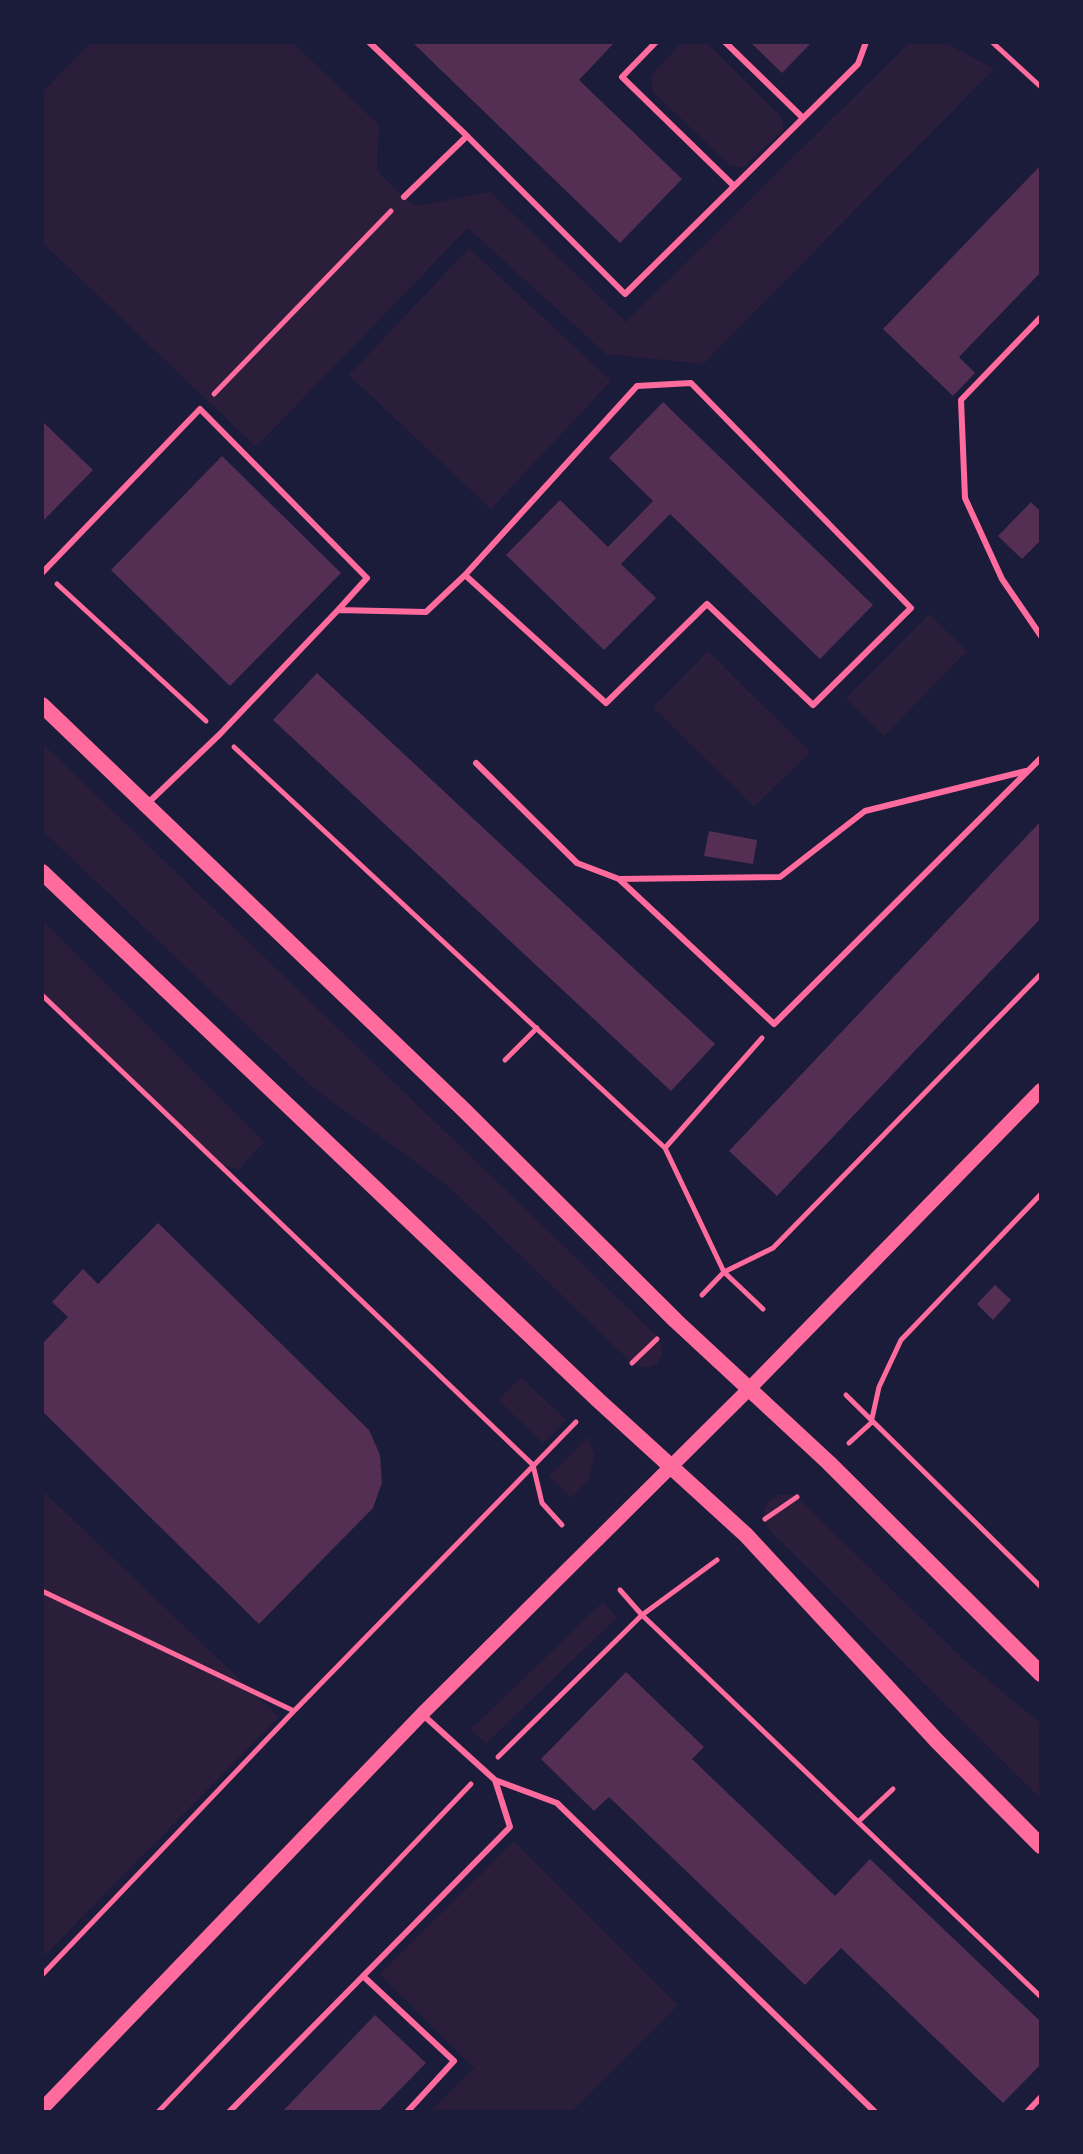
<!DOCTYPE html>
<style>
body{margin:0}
#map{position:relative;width:1083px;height:2154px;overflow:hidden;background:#1b1b3a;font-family:Lato,sans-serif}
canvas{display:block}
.frame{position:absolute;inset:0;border:44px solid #1b1b3a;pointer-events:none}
</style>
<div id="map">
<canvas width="1083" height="2154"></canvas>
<div class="frame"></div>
</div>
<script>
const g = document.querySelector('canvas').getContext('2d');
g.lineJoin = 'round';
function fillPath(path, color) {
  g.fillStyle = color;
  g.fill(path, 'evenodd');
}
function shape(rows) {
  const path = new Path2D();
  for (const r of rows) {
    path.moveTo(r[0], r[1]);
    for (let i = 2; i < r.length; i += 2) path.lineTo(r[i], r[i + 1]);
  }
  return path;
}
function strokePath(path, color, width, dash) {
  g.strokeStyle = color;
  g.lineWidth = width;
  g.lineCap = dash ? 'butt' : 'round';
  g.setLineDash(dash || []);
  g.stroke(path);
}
fillPath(shape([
 [91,42,292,42,379,125,377,171,404,197,416,206,490,192,626,322,910,42,945,42,994,69,703,364,606,354,468,228,256,447,42,242,42,93],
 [682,42,706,42,782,118,783,130,744,167,731,166,653,92,651,76],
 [469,248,611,381,491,509,349,375],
 [929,614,967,651,884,736,846,698],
 [708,651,810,752,754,807,653,707],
 [42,743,658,1337,662,1346,662,1354,658,1363,650,1367,640,1367,632,1363,447,1185,312,1087,42,830],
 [42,920,264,1142,239,1169,220,1165,42,995],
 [521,1377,566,1420,543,1443,498,1400],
 [588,1437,594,1455,589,1480,571,1498,549,1476],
 [42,1490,279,1717,42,1958],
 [788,1494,797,1497,964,1660,1041,1724,1041,1799,769,1530,764,1520,764,1509,769,1501,778,1495],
 [603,1602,617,1617,486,1744,471,1729],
 [514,1841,678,2005,571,2112,430,2112,474,2068,380,1974]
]), '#2a1e3b');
fillPath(shape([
 [412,42,615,42,579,80,682,179,620,243],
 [750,42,812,42,782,73],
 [1041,165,1041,272,959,357,975,373,953,396,883,329],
 [663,402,873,605,820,659,670,514,621,564,656,598,604,650,506,555,560,500,608,547,653,501,609,458],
 [42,421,93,470,42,522],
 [222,456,341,573,230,686,111,570],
 [1031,502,1041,512,1041,540,1022,559,998,536],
 [317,673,715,1044,671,1091,273,720],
 [1041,821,1041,918,777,1196,729,1151],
 [709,831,757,840,753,864,704,856],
 [158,1223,369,1430,380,1455,382,1483,373,1508,259,1624,42,1411,42,1344,68,1317,52,1302,83,1269,98,1284],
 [995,1285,1011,1300,993,1320,977,1304],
 [626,1672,704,1747,692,1759,835,1896,870,1859,1041,2022,1041,2064,1003,2103,841,1948,805,1985,609,1797,594,1811,541,1759],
 [375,2015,426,2063,378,2112,282,2112]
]), '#542f53');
strokePath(shape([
 [992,42,1041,87],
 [214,394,391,211],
 [57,584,206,721],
 [234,747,665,1148,724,1272,763,1309],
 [42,995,533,1465,542,1503,562,1525],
 [505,1060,537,1028],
 [665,1148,762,1038],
 [702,1295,724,1272,773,1248,1041,974],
 [632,1363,657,1339],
 [846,1395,1041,1587],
 [849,1443,871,1423,879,1387,901,1340,1041,1194],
 [765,1519,797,1497],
 [620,1590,642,1615,717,1560],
 [42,1591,294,1711],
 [498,1757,642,1615,1041,1997],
 [858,1822,893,1789],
 [42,1975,294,1711,576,1422],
 [158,2112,471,1784]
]), '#ff6b9d', 5);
strokePath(shape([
 [369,42,467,136],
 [656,42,622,77,734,186],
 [725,42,803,118],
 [404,197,467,136,625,294,858,64,866,42],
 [1041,317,961,400,965,498,1002,579,1041,636],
 [42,573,200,409,367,578,338,610],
 [476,763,577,863,619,879,774,1024,1041,758],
 [147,804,220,734,338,610,426,612,465,575,606,703,707,604,813,705,911,608,691,383,637,386,465,575],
 [619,879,780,877,865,811,1026,771],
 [422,1714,495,1780,557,1803,875,2112],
 [363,1976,454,2061,407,2112],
 [229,2112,510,1827,495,1780],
 [1027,2112,1041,2097]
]), '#ff6b9d', 6);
strokePath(shape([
 [42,2109,422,1714,749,1389,1041,1090]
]), '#ff6b9d', 14);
strokePath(shape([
 [42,705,464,1110,676,1321,829,1463,1041,1674],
 [42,872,598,1400,746,1535,937,1741,1041,1846]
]), '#ff6b9d', 16);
</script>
